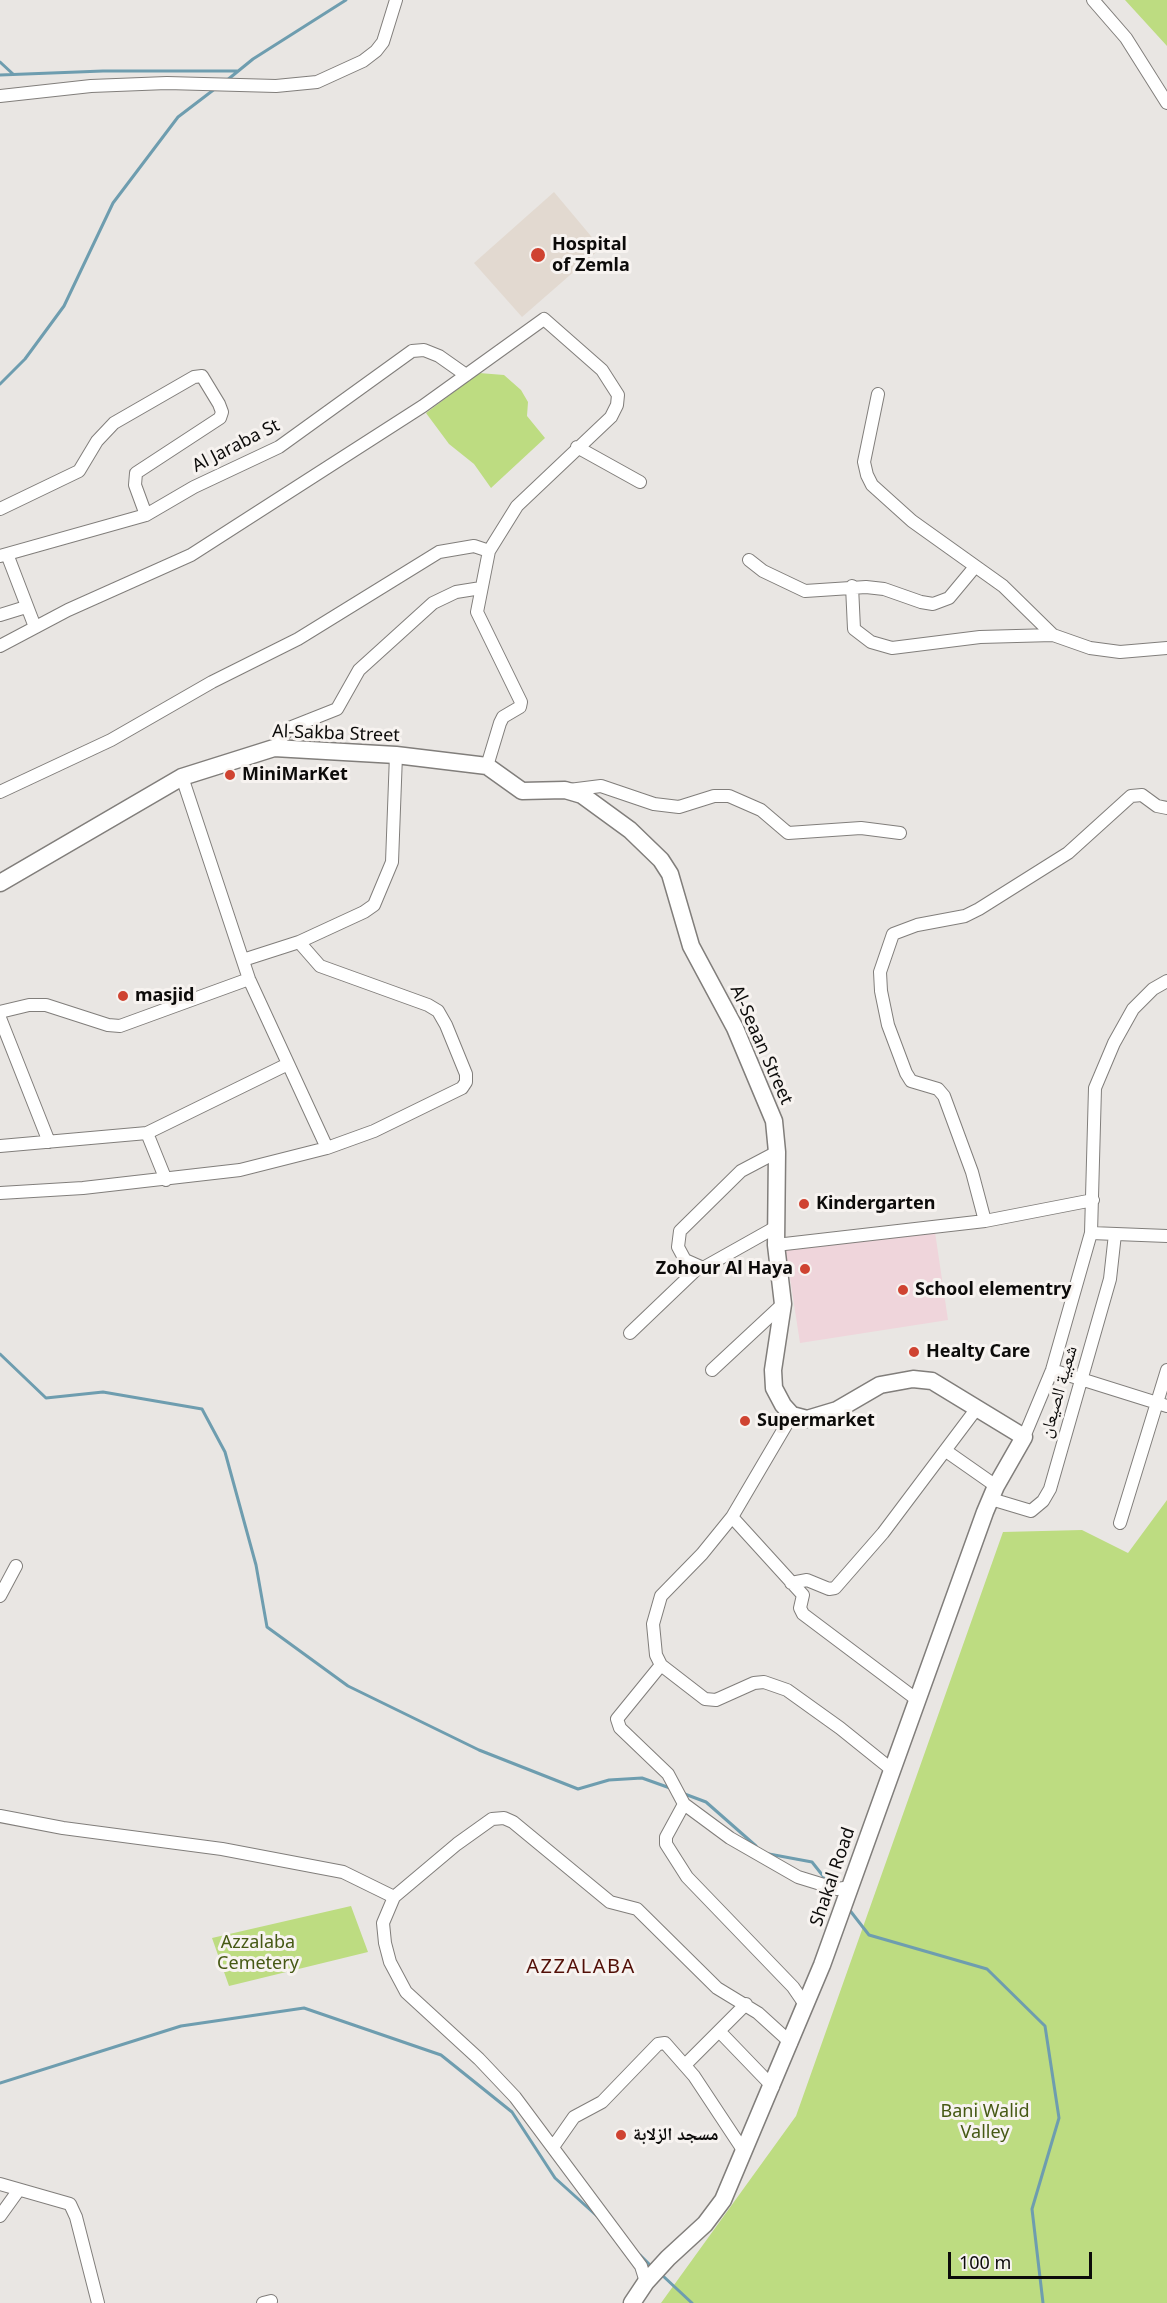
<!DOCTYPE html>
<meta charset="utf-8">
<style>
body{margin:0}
#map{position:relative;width:1167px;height:2303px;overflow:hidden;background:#e9e6e3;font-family:"Noto Sans",sans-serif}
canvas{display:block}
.scale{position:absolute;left:948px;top:2252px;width:144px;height:27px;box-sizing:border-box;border:3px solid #0c0b0a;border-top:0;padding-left:8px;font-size:18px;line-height:21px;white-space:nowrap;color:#0c0b0a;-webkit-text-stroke:4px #f7f3f0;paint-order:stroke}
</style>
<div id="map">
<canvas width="1167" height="2303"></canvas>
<div class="scale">100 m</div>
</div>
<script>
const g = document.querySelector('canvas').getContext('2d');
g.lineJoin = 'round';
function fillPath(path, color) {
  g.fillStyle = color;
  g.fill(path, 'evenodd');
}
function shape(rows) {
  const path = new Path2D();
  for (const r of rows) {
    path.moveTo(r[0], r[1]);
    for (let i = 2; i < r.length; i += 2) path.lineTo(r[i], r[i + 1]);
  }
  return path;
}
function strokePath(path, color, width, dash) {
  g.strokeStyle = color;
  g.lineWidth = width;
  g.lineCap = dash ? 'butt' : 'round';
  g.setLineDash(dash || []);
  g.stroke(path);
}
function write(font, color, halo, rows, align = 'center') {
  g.font = font + ' "Noto Sans","Noto Naskh Arabic",sans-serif';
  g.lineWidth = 6;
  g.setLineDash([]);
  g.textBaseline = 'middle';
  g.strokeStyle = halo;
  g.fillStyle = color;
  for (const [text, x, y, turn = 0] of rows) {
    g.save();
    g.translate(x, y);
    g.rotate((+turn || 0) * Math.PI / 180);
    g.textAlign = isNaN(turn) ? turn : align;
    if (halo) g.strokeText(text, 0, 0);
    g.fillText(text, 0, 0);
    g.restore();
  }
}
fillPath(shape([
 [554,192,601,248,522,317,474,263]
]), '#e2d9d0');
fillPath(shape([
 [935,1232,948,1320,800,1343,785,1246]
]), '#efd5db');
fillPath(shape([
 [1126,0,1167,0,1167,46,1125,0],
 [479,373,504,375,521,390,528,402,527,416,545,438,491,488,474,464,449,444,426,413],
 [1167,1500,1167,2303,661,2303,796,2116,1003,1532,1082,1530,1128,1553],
 [351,1906,368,1952,229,1986,212,1938]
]), '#bddc81');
strokePath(shape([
 [0,62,13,74],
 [0,75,103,71,238,71],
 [226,81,253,59,346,0],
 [0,384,25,359,64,306,113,203,178,117,216,88],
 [0,1354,46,1398,103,1392,202,1409,225,1452,256,1565,267,1627,348,1686,479,1750,578,1789,609,1780,642,1778,670,1788],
 [682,1793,706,1802,756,1846],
 [769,1854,812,1862,827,1881],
 [848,1908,869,1935,987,1969,1045,2026,1059,2118,1032,2209,1043,2303],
 [0,2083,181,2026,304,2008,441,2055,512,2112,555,2178,597,2216],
 [640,2255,650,2265],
 [663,2276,692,2303]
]), '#6e9daf', 3);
const minor = shape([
 [1093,0,1126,38,1167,103],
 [0,96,91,86,167,83,276,86,317,82,363,61,376,51,383,42,396,0],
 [878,394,864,462,867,475,872,485,912,521,1003,586,1053,635,1090,648,1120,652,1167,648],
 [577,447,640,482],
 [0,509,79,471,97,441,114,423,194,377,202,376,219,404,222,412,220,418,136,473,135,485,146,515],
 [7,554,35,627],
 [0,556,146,515,194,487,279,447,412,351,424,350,439,356,466,375],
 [749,560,763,571,805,591,866,587,884,589,921,602,933,604,949,598,974,568],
 [852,586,854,629,871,642,892,648,980,637,1053,635],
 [0,615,26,607],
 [0,646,68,610,191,555,423,406,544,319,602,370,618,395,617,405,611,417,517,506,489,551,477,612,521,702,520,707,503,717,500,723,487,766],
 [274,748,289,728,337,709,359,670,433,603,456,592,481,588],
 [182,777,249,979,327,1148],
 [569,790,601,786,654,804,679,807,714,796,729,796,761,810,788,833,861,828,900,833],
 [0,792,111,740,212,682,298,639,439,552,474,546,489,551],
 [243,960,299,942,364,912,374,905,392,862,396,755],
 [0,1012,29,1005,46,1005,108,1025,120,1026,249,979],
 [0,1018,49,1142],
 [147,1133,166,1180],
 [0,1146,147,1133,288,1064],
 [0,1193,83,1188,240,1170,327,1148,374,1131,462,1088,466,1082,466,1074,446,1025,438,1011,428,1005,320,966,299,942],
 [1093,1200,985,1221,972,1172,944,1096,938,1089,911,1081,906,1073,888,1025,881,991,880,972,893,934,917,925,965,916,979,909,1068,853,1131,796,1142,795,1157,806,1167,808],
 [776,1227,703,1268,685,1260,678,1247,680,1231,741,1171,777,1152],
 [1091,1233,1167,1236],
 [776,1245,985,1221],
 [630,1333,698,1268],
 [712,1370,783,1304],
 [1052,1370,1167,1406],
 [792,1415,732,1517,702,1554,661,1596,653,1624,656,1655,661,1665,705,1699,716,1700,754,1683,764,1682,787,1690,840,1728,891,1769],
 [1024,1437,1052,1370,1091,1233,1095,1088,1114,1043,1133,1009,1153,989,1167,981],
 [946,1451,996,1486],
 [991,1499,1031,1511,1043,1501,1050,1489,1110,1279,1115,1234],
 [732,1517,803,1595,800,1608,803,1614,916,1699],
 [1120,1523,1167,1370],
 [791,1583,807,1580,829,1589,835,1588,883,1533,977,1408],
 [0,1596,16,1566],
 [661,1665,617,1719,620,1728,668,1774,684,1804,666,1837,666,1844,687,1877,793,1987,806,2006],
 [684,1804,730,1838,798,1877,837,1889,851,1887],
 [0,1816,63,1828,222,1849,343,1872,394,1897],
 [720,2032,773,2087],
 [685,2065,746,2004],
 [553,2147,574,2117,602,2102,658,2044,665,2043,694,2076,743,2150],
 [0,2184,70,2204,76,2217,98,2303],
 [0,2216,18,2191],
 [646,2282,641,2266,515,2097,479,2059,406,1992,390,1962,385,1943,383,1923,394,1897,457,1844,492,1819,504,1818,513,1822,610,1902,637,1909,717,1988,758,2013,791,2043],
 [263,2303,271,2301]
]);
const major = shape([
 [0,883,182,777,274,748,396,755,487,766,522,791,565,790,582,795,630,830,661,860,670,874,691,946,735,1028,774,1121,777,1152,776,1245,783,1304,773,1370,774,1388,783,1405,792,1415,807,1419,837,1410,880,1385,913,1379,932,1381,1024,1437,996,1486,985,1512,822,1965,723,2200,705,2224,668,2258,646,2282,632,2303]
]);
strokePath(minor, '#817e7b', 14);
strokePath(major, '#817e7b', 19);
strokePath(minor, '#fff', 12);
strokePath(major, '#fff', 16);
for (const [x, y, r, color] of [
 [538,255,8,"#cf4331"],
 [230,775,6,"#cf4331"],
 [123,996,6,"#cf4331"],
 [804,1204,6,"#cf4331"],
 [805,1269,6,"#cf4331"],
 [903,1290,6,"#cf4331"],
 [914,1352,6,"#cf4331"],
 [745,1421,6,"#cf4331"],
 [621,2135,6,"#cf4331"]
]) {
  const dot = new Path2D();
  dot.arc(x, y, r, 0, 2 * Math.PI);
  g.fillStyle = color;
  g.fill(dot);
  strokePath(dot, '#f7f3f0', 2);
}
write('bold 18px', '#0c0b0a', '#f7f3f0', [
 ["Hospital",552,245],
 ["of Zemla",552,266],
 ["MiniMarKet",242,775],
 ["masjid",135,996],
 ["Kindergarten",816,1204],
 ["Zohour Al Haya",793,1269,"right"],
 ["School elementry",915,1290],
 ["Healty Care",926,1352],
 ["Supermarket",757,1421],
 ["مسجد الزلابة",633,2135]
], 'left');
write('18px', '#0c0b0a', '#f7f3f0', [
 ["Al Jaraba St",236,446,-27],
 ["Al-Sakba Street",336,734,2],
 ["Al-Seaan Street",761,1045,66],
 ["شعبية الصيعان",1059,1392,-74],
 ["Shakal Road",833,1877,-71]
]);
write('18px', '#465914', '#f7f3f0', [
 ["Azzalaba",258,1943],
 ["Cemetery",258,1964],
 ["Bani Walid",985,2112],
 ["Valley",985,2133]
]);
g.letterSpacing = '1.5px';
write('20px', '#520f07', '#f7f3f0', [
 ["AZZALABA",581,1967]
]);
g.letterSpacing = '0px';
</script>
